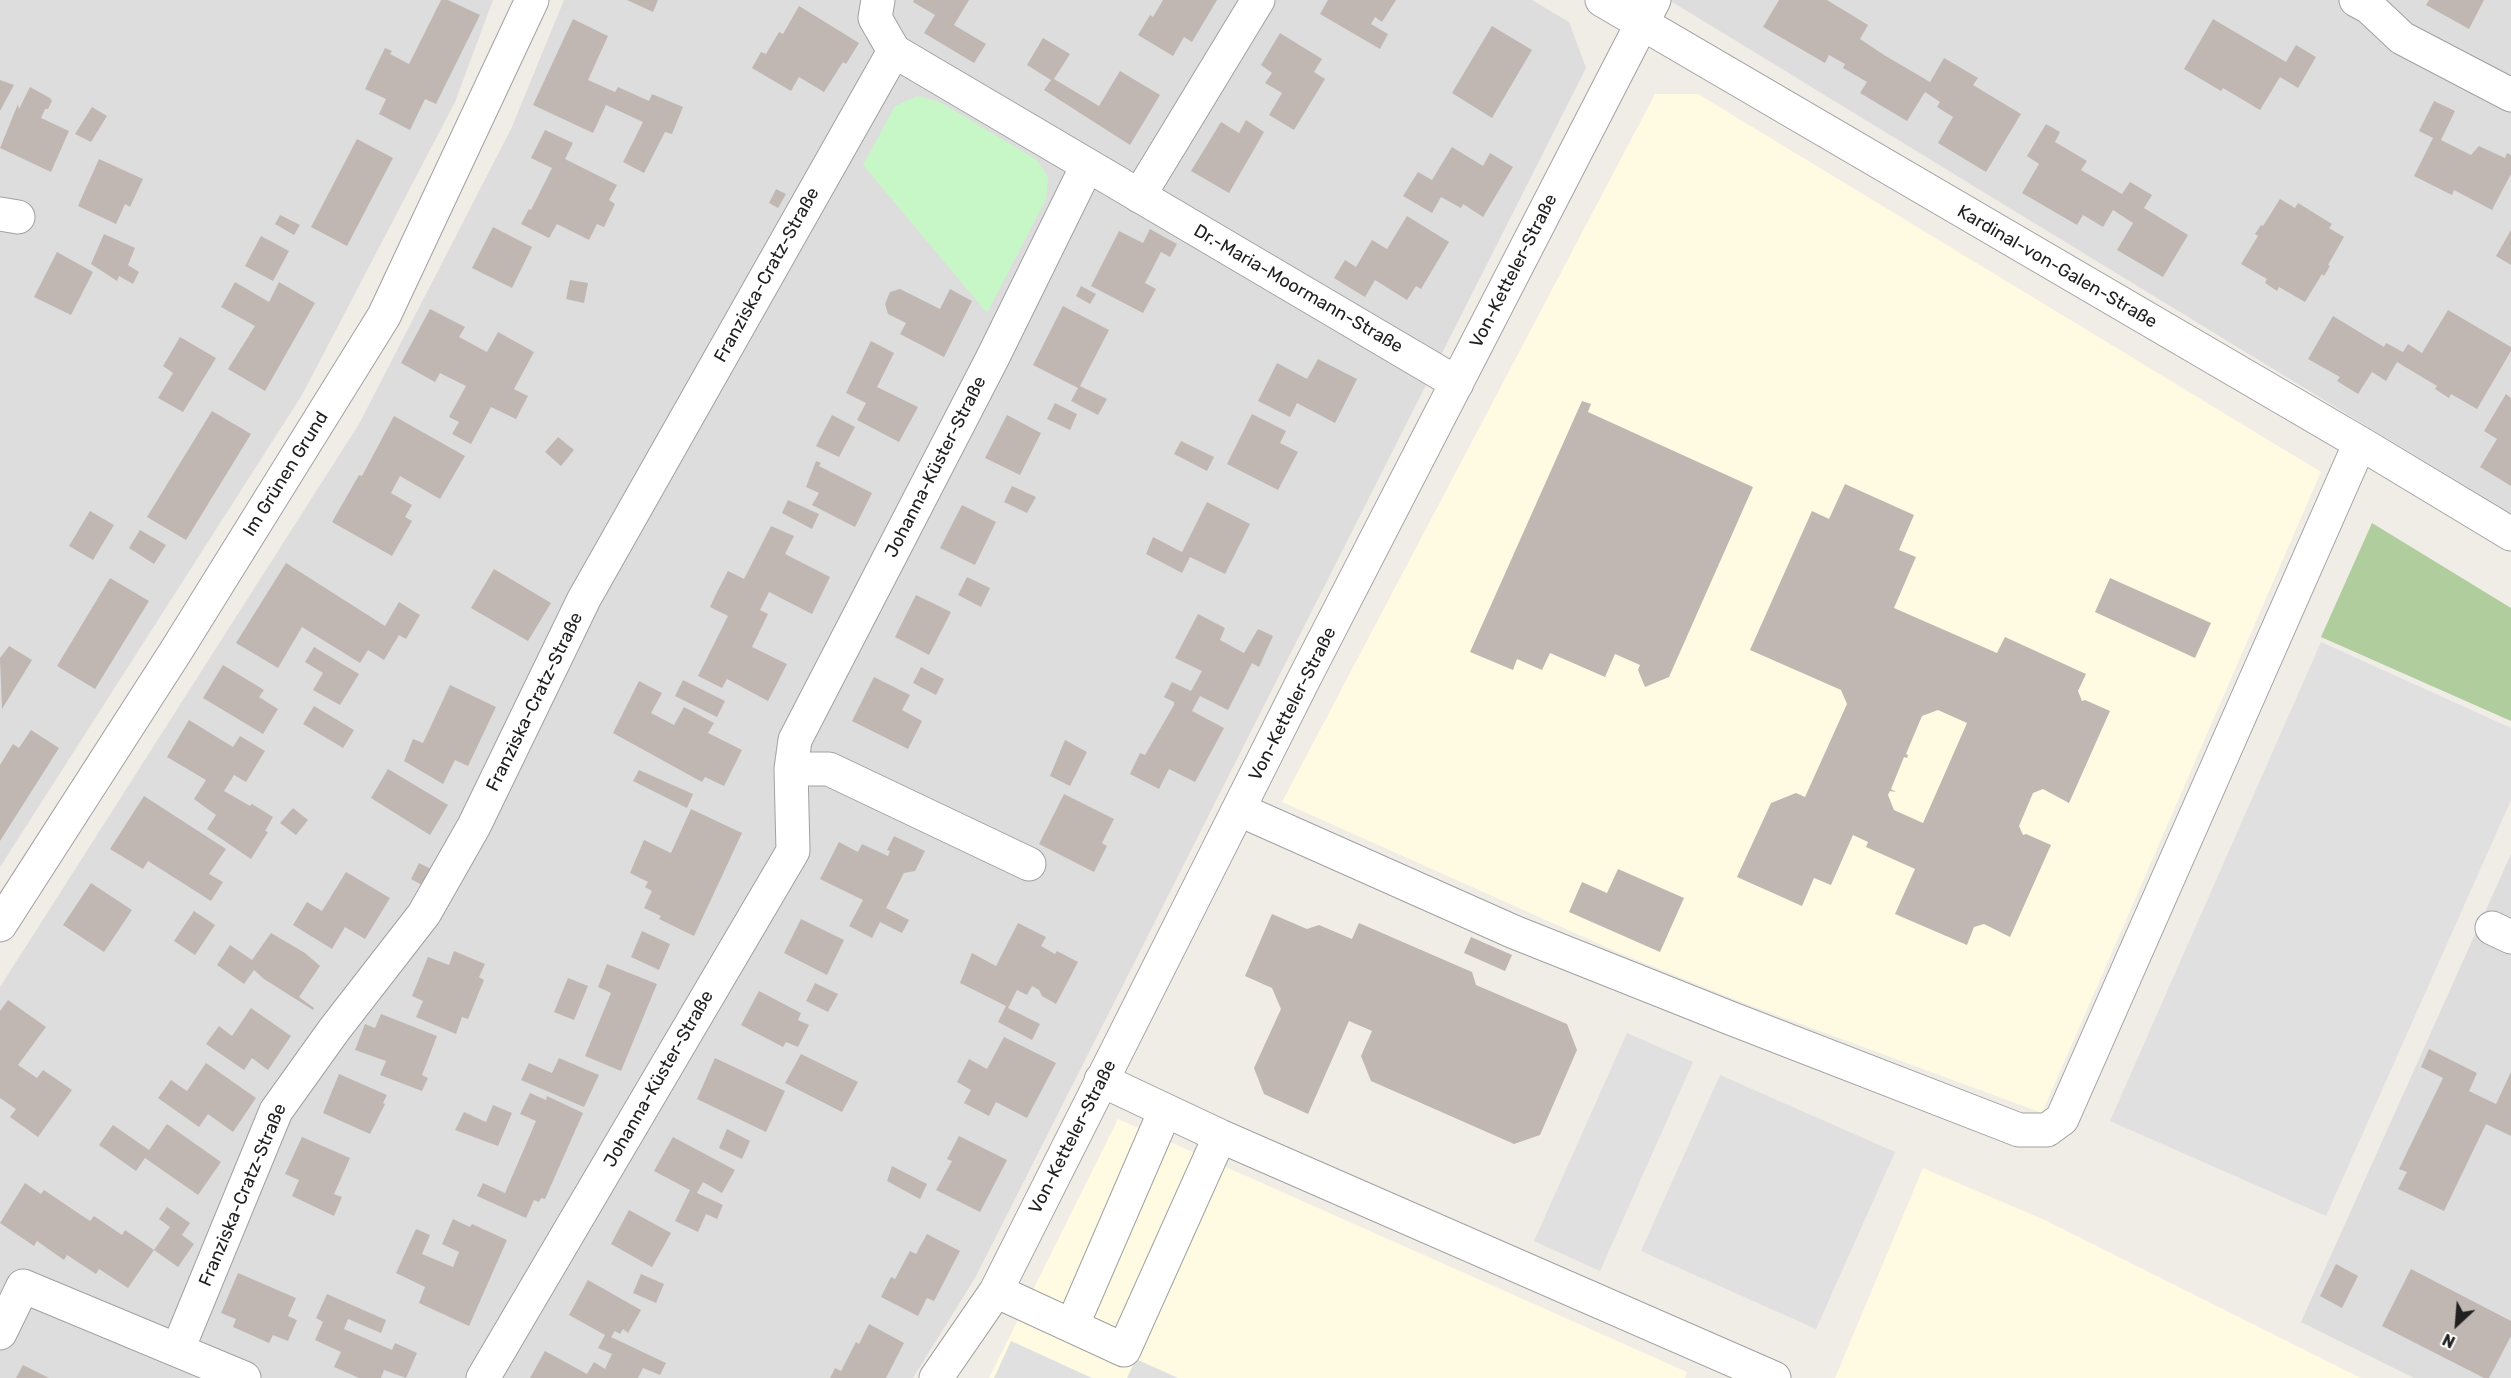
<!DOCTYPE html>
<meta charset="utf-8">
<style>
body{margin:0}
#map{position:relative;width:2511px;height:1378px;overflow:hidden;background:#f0ece6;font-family:Rubik,sans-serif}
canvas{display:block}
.north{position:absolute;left:2427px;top:1294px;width:60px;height:60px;-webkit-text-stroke:4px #fff;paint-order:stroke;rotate:206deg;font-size:16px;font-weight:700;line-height:24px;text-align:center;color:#202020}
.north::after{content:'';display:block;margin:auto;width:21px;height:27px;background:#202020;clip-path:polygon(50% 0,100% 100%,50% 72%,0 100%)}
</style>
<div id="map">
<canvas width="2511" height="1378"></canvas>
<div class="north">N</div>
</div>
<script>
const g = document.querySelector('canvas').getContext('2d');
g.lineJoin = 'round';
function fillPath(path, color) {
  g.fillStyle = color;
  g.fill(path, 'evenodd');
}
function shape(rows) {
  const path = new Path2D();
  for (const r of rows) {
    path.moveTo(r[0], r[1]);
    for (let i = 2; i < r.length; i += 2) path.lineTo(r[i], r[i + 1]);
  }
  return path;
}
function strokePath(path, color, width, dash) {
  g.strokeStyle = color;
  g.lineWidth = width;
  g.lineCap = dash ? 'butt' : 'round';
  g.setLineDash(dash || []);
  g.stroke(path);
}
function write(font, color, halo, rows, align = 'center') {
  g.font = font + ' Rubik,sans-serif';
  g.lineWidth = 4.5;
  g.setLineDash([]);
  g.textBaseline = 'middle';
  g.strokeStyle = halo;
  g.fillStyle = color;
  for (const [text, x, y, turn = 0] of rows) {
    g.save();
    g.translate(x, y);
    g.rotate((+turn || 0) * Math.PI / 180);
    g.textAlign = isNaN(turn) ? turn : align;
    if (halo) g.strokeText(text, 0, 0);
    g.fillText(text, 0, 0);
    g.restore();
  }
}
fillPath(shape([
 [0,0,493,0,455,102,302,395,0,867],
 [564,0,1532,0,1569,22,1586,68,975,1278,913,1378,0,1378,0,987,359,424,511,129],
 [1669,0,2511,0,2511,513,2365,425],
 [2511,854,2511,1378,2414,1378,2301,1322]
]), '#dedddd');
fillPath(shape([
 [1655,94,1698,94,2321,472,2042,1113,1736,1000,1615,951,1282,802],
 [1118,1119,1687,1372,1685,1378,989,1378],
 [1923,1168,2047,1221,2361,1378,1835,1378]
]), '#fefbe2');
fillPath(shape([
 [2372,523,2511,608,2511,721,2321,637]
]), '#b0cd9d');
fillPath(shape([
 [917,96,938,101,1037,160,1048,177,1046,199,987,313,863,165,895,106]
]), '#c7f7c6');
fillPath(shape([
 [2321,642,2511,728,2511,800,2326,1216,2110,1121],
 [1627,1033,1693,1062,1600,1271,1534,1241],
 [1720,1075,1895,1152,1816,1329,1641,1251],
 [1011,1341,1092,1378,994,1378],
 [1136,1359,1178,1378,1127,1378]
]), '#e0e0e0');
fillPath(shape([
 [441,0,448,0,480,15,436,104,425,99,410,130,379,114,386,99,365,89,385,48,392,51,390,54,409,64],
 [627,0,658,0,653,12],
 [914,0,969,0,954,25,986,44,974,63,924,33,935,15,913,2],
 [1163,0,1217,0,1192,42,1184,37,1173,56,1138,35,1150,15,1153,17],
 [1328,0,1396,0,1382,22,1375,17,1371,24,1388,34,1380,49,1320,14],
 [1779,0,1827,0,1868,25,1860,39,1884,55,1930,82,1944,58,1978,78,1973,85,2021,114,1986,172,1938,143,1953,117,1937,107,1940,102,1925,92,1907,121,1860,93,1867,82,1843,68,1845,64,1829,55,1825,63,1763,27],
 [2429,0,2484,0,2469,29,2426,5],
 [799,6,859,43,846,64,843,62,824,92,799,77,791,91,752,68,761,52,766,54,779,32,783,34],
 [573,19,608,36,588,80,615,92,618,87,649,101,652,94,683,107,672,134,665,132,644,173,623,162,643,122,606,105,593,133,533,105],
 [2213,19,2286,62,2296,45,2316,57,2298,88,2280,77,2260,110,2223,88,2221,91,2184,69],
 [1492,26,1532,50,1492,118,1452,93],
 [1280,33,1322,59,1314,72,1325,79,1294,130,1269,115,1282,93,1265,83,1272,73,1261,65],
 [1043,38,1070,54,1054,79,1099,106,1120,71,1160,95,1130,145,1044,90,1051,80,1027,65],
 [0,80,14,85,0,111],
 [30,87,50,98,52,101,48,109,45,109,41,118,69,131,51,172,0,148,18,104,19,109],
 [2434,101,2455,111,2441,140,2471,155,2479,146,2505,158,2507,153,2511,155,2511,174,2492,210,2454,190,2452,195,2414,176,2433,138,2419,131],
 [92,107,107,116,91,142,75,134],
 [1246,120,1264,132,1229,193,1191,171,1221,122,1239,133],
 [2046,124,2060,132,2055,142,2087,161,2081,170,2122,194,2130,182,2152,195,2144,208,2188,235,2163,277,2117,250,2133,223,2113,210,2103,227,2083,215,2077,225,2022,193,2039,164,2027,156],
 [545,130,573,143,565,159,617,185,609,200,615,204,604,227,597,224,589,240,557,224,549,238,521,224,529,209,531,210,552,168,531,158],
 [357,139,393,158,347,246,311,227],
 [1452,147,1483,166,1490,153,1513,167,1483,217,1463,204,1461,208,1441,197,1432,213,1403,196,1418,172,1432,180],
 [99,159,143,179,130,207,125,204,116,224,78,206],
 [776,189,786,194,778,208,769,203],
 [2280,199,2295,208,2298,203,2332,224,2329,228,2344,237,2328,265,2330,266,2324,276,2322,274,2305,302,2279,287,2277,291,2265,283,2267,279,2241,264,2258,236,2255,234,2261,225,2263,226],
 [280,215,300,225,294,235,275,224],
 [1407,216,1449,242,1421,289,1416,286,1407,300,1375,280,1365,297,1334,278,1345,260,1356,267,1372,240,1387,249],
 [493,227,532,247,512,288,472,268],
 [1150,229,1177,244,1170,257,1161,252,1145,283,1156,289,1143,313,1091,286,1119,231,1143,243],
 [2511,230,2511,265,2496,256],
 [104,234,135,248,128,265,139,272,133,284,119,276,117,281,91,264],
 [261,236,289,251,273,281,245,266],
 [57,252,93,272,71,315,34,297],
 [570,280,588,283,584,303,566,299],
 [235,282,269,302,279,282,315,303,265,391,228,369,255,326,221,307],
 [1081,286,1096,294,1090,304,1076,296],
 [900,289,940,309,950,289,972,301,944,357,900,334,906,323,888,314,885,304,890,292],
 [1063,306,1109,330,1080,386,1107,399,1098,415,1071,401,1078,388,1033,365],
 [430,309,465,327,459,337,487,352,498,332,534,352,514,389,528,396,516,419,491,407,471,444,452,434,459,422,449,417,466,386,440,373,435,382,401,363],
 [2448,310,2511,347,2511,351,2477,409,2451,394,2449,398,2435,389,2437,386,2397,362,2386,381,2372,372,2358,394,2337,381,2340,377,2308,359,2333,316,2384,347,2386,343,2403,352,2408,344,2422,353],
 [180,337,216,358,183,412,158,398,173,373,163,366],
 [871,341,894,353,877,387,918,407,899,442,857,420,866,403,846,393],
 [1318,359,1357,379,1335,423,1297,403,1290,417,1258,401,1277,363,1307,379],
 [2506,394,2511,398,2511,486,2480,467,2497,439,2484,431],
 [1582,401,1591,404,1588,412,1753,487,1669,677,1645,687,1638,670,1640,665,1615,654,1605,677,1550,653,1542,670,1517,659,1513,670,1470,652],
 [1055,403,1077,414,1070,430,1047,419],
 [212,411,251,434,186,540,147,517],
 [1252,414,1286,431,1280,443,1298,452,1278,490,1227,464],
 [832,415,855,427,839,457,816,446],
 [1007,415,1041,433,1020,475,985,458],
 [394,416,465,456,440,499,400,476,391,493,412,505,405,517,412,521,392,556,332,522,359,475,362,476],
 [558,437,574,450,561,466,545,452],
 [1181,441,1214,457,1207,471,1174,454],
 [816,461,821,463,819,466,872,493,855,527,812,505,819,493,806,487],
 [1845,484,1914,515,1899,550,1916,557,1894,608,1997,653,2005,637,2086,674,2078,691,2082,701,2085,700,2110,711,2069,803,2043,789,2033,793,2019,826,2023,835,2026,834,2051,845,2010,937,1984,924,1974,927,1967,945,1895,914,1915,869,1866,847,1868,842,1853,835,1831,885,1814,878,1802,906,1737,877,1771,803,1796,793,1805,797,1847,704,1841,690,1750,650,1812,511,1829,519],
 [1938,710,1967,723,1923,823,1894,810,1888,795,1890,791,1896,792,1891,789,1904,757,1907,758,1908,755,1906,754,1922,716],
 [1012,486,1036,497,1027,513,1004,502],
 [788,500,819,514,812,529,782,513],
 [1207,502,1250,524,1225,574,1190,557,1182,573,1146,554,1153,537,1182,552],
 [962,505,996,522,975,565,940,548],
 [90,511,114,525,93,560,69,546],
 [771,526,794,536,785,554,830,577,812,614,769,592,760,610,768,614,752,647,787,664,768,701,727,679,722,688,698,676,728,616,710,607,718,590,728,571,744,579],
 [140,530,166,545,154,564,129,548],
 [286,563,385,626,399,602,420,615,406,639,399,635,384,660,368,650,360,663,302,627,278,668,236,643],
 [494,569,551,603,528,641,471,608],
 [967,577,990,588,981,607,958,595],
 [110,578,149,601,95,689,57,666],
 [2110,578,2211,623,2195,658,2095,612],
 [916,595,951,612,929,655,895,637],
 [1198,614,1225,628,1220,640,1244,653,1258,629,1273,636,1259,667,1252,663,1228,710,1200,696,1192,711,1224,728,1195,782,1169,769,1159,789,1130,774,1140,753,1145,755,1174,705,1174,702,1164,697,1172,682,1191,691,1202,671,1175,658],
 [9,646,32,660,2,709,0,658],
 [314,647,359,674,340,705,313,690,323,673,305,662],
 [223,665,264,690,259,697,278,709,263,734,203,698],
 [921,667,944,679,936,695,913,683],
 [874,677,910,695,902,710,922,721,908,749,852,721],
 [683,680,725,701,717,717,675,696],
 [639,681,662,693,651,713,674,725,684,707,714,723,708,733,742,750,724,786,705,777,702,782,613,733],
 [450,685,496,707,468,766,455,760,443,784,404,761,413,739,423,743],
 [314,706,354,730,343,748,303,724],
 [189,720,233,747,240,736,265,751,246,782,234,775,224,791,250,806,252,804,273,817,265,831,268,832,251,859,207,829,216,815,194,799,206,780,167,757],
 [31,730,59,748,0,841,0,765,13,744,19,748],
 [1065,740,1087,752,1070,786,1050,776],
 [388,769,448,805,430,835,371,798],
 [639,770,693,794,687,808,633,781],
 [1064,794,1114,819,1102,843,1107,846,1094,872,1039,844],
 [144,796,226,849,209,874,223,882,211,901,148,861,143,869,110,849],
 [293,808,308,820,296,835,280,823],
 [691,809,742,833,694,936,659,919,661,916,644,908,652,891,645,887,648,882,630,873,644,840,671,853],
 [894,836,925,851,915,871,904,873,886,908,909,920,902,933,880,922,872,938,849,926,863,900,820,879,839,842,858,852,862,844,888,856,890,851,887,850],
 [419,863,431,869,422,885,411,879],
 [1618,869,1684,898,1660,952,1569,912,1582,882,1607,893],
 [346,872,390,898,365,939,345,927,332,949,293,925,307,902,322,911],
 [91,883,132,910,104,952,63,925],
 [194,911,215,925,195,955,174,941],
 [1272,914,1307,929,1319,925,1352,939,1359,923,1472,972,1476,985,1567,1024,1577,1050,1540,1135,1514,1144,1371,1081,1361,1056,1372,1031,1349,1021,1308,1114,1264,1094,1254,1068,1281,1009,1272,988,1245,976],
 [801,919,844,940,827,975,784,953],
 [1018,923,1046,937,1041,946,1055,954,1057,951,1078,962,1056,1004,1042,996,1039,990,1032,986,1027,995,1017,990,1008,1008,1040,1024,1032,1040,998,1022,1006,1006,960,983,972,953,996,966],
 [642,931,670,944,659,970,631,957],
 [271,933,305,953,320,966,299,997,314,1008,313,1010,264,979,254,970,244,984,217,965,230,945,252,960],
 [1471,937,1512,955,1505,971,1464,953],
 [454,951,485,964,479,977,484,980,468,1019,462,1017,456,1034,416,1017,423,1001,412,996,428,957,449,965],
 [607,964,657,984,621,1071,585,1056,611,993,598,987],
 [568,978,588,986,574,1020,554,1012],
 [815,983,838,994,828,1012,806,1001],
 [759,991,801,1013,798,1020,809,1025,798,1047,786,1042,783,1047,741,1025],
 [8,1000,46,1027,18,1065,37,1078,43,1070,72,1090,38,1137,10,1117,16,1109,0,1098,0,1011],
 [251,1008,291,1036,268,1070,252,1058,244,1070,206,1044,219,1026,232,1036],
 [381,1014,437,1036,422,1075,428,1078,422,1091,380,1075,386,1061,355,1050,365,1024,375,1028],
 [1004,1037,1056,1063,1027,1118,996,1102,989,1116,964,1103,971,1090,957,1082,969,1059,987,1069],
 [2429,1049,2477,1073,2469,1091,2496,1104,2511,1072,2511,1136,2486,1124,2444,1211,2398,1189,2407,1172,2399,1169,2443,1078,2421,1067],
 [801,1054,858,1082,842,1112,785,1083],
 [559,1058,599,1075,584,1107,521,1080,529,1063,552,1073],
 [715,1058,785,1091,766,1132,697,1099],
 [206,1063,256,1098,233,1132,208,1114,199,1127,158,1098,171,1080,187,1091],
 [339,1074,387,1095,383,1103,385,1104,370,1134,323,1113],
 [530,1093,546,1100,547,1096,583,1113,545,1199,541,1198,539,1202,534,1200,526,1218,477,1196,483,1183,505,1193,536,1121,520,1114],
 [493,1105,512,1113,498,1146,455,1130,464,1112,486,1122],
 [167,1124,221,1162,198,1195,145,1158,136,1171,99,1145,113,1125,149,1150],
 [727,1129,750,1141,742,1159,719,1148],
 [959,1136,1007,1160,980,1212,936,1190,952,1161,947,1159],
 [302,1137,350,1158,334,1194,342,1197,334,1216,292,1196,299,1180,285,1174],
 [673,1137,735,1170,722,1193,703,1182,697,1193,723,1205,717,1219,706,1214,698,1232,675,1221,690,1190,654,1171],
 [892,1166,927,1184,920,1199,887,1181],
 [25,1183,41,1194,44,1190,90,1221,94,1216,122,1235,125,1230,154,1250,170,1227,159,1219,167,1207,190,1223,182,1235,194,1244,178,1267,154,1250,128,1288,99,1269,96,1274,67,1255,64,1260,37,1241,34,1246,0,1223],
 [629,1210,671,1233,652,1267,611,1244],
 [453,1219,470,1227,472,1224,507,1240,469,1326,419,1303,425,1287,396,1273,416,1229,430,1235,422,1254,453,1267,459,1252,442,1244],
 [927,1234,960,1251,934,1301,927,1298,918,1316,881,1297,891,1277,895,1279,910,1251,916,1254],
 [2336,1264,2358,1276,2342,1308,2320,1296],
 [2411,1269,2511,1321,2511,1336,2489,1378,2484,1378,2382,1326],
 [238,1273,296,1298,288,1316,297,1320,288,1341,273,1335,269,1343,233,1327,236,1319,221,1313],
 [641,1274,664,1284,656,1303,633,1293],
 [588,1280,641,1310,628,1333,623,1329,620,1334,615,1331,611,1337,666,1363,660,1375,643,1368,638,1378,530,1378,545,1351,587,1374,594,1362,605,1369,612,1354,598,1348,605,1335,569,1315],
 [327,1294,386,1320,381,1333,348,1319,344,1329,392,1350,395,1343,417,1353,406,1378,384,1370,381,1378,359,1378,334,1367,341,1352,315,1340,323,1322,316,1318],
 [869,1324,904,1343,886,1378,830,1378,835,1368,841,1371,856,1342,859,1344],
 [23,1365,49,1378,16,1378]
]), '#c0b7b3');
const minor = shape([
 [878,0,875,18,894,51,1457,383],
 [1602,0,2360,443,2511,534],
 [2356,0,2369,7,2402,38,2511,95],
 [1139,196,1258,0],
 [0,214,18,217],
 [791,769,829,769,1029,864],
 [1240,810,1514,932,1730,1018,2019,1130,2047,1130,2062,1119,2360,443],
 [0,925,176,651,384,316,532,0],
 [2492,928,2511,937],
 [1101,1080,1220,1136,1774,1378],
 [996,1291,1124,1350,1220,1136],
 [1072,1326,1165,1111],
 [0,1333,23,1286,244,1378],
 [178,1349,276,1111,334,1030,424,914,474,826,584,599,894,51],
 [483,1378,793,851,791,769,795,740,992,359,1087,166],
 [936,1378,996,1291,1305,677,1654,0]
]);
strokePath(minor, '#a1a1a1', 35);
strokePath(minor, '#fff', 33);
write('18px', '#202020', '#fff', [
 ["Kardinal-von-Galen-Straße",2057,267,30],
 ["Von-Ketteler-Straße",1514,271,-63],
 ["Franziska-Cratz-Straße",767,275,-61],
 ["Dr.-Maria-Moormann-Straße",1298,289,30],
 ["Johanna-Küster-Straße",936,467,-63],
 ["Im Grünen Grund",286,474,-58],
 ["Franziska-Cratz-Straße",535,702,-64],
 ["Von-Ketteler-Straße",1293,704,-63],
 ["Johanna-Küster-Straße",659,1079,-60],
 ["Von-Ketteler-Straße",1073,1137,-63],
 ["Franziska-Cratz-Straße",243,1195,-67]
]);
</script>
